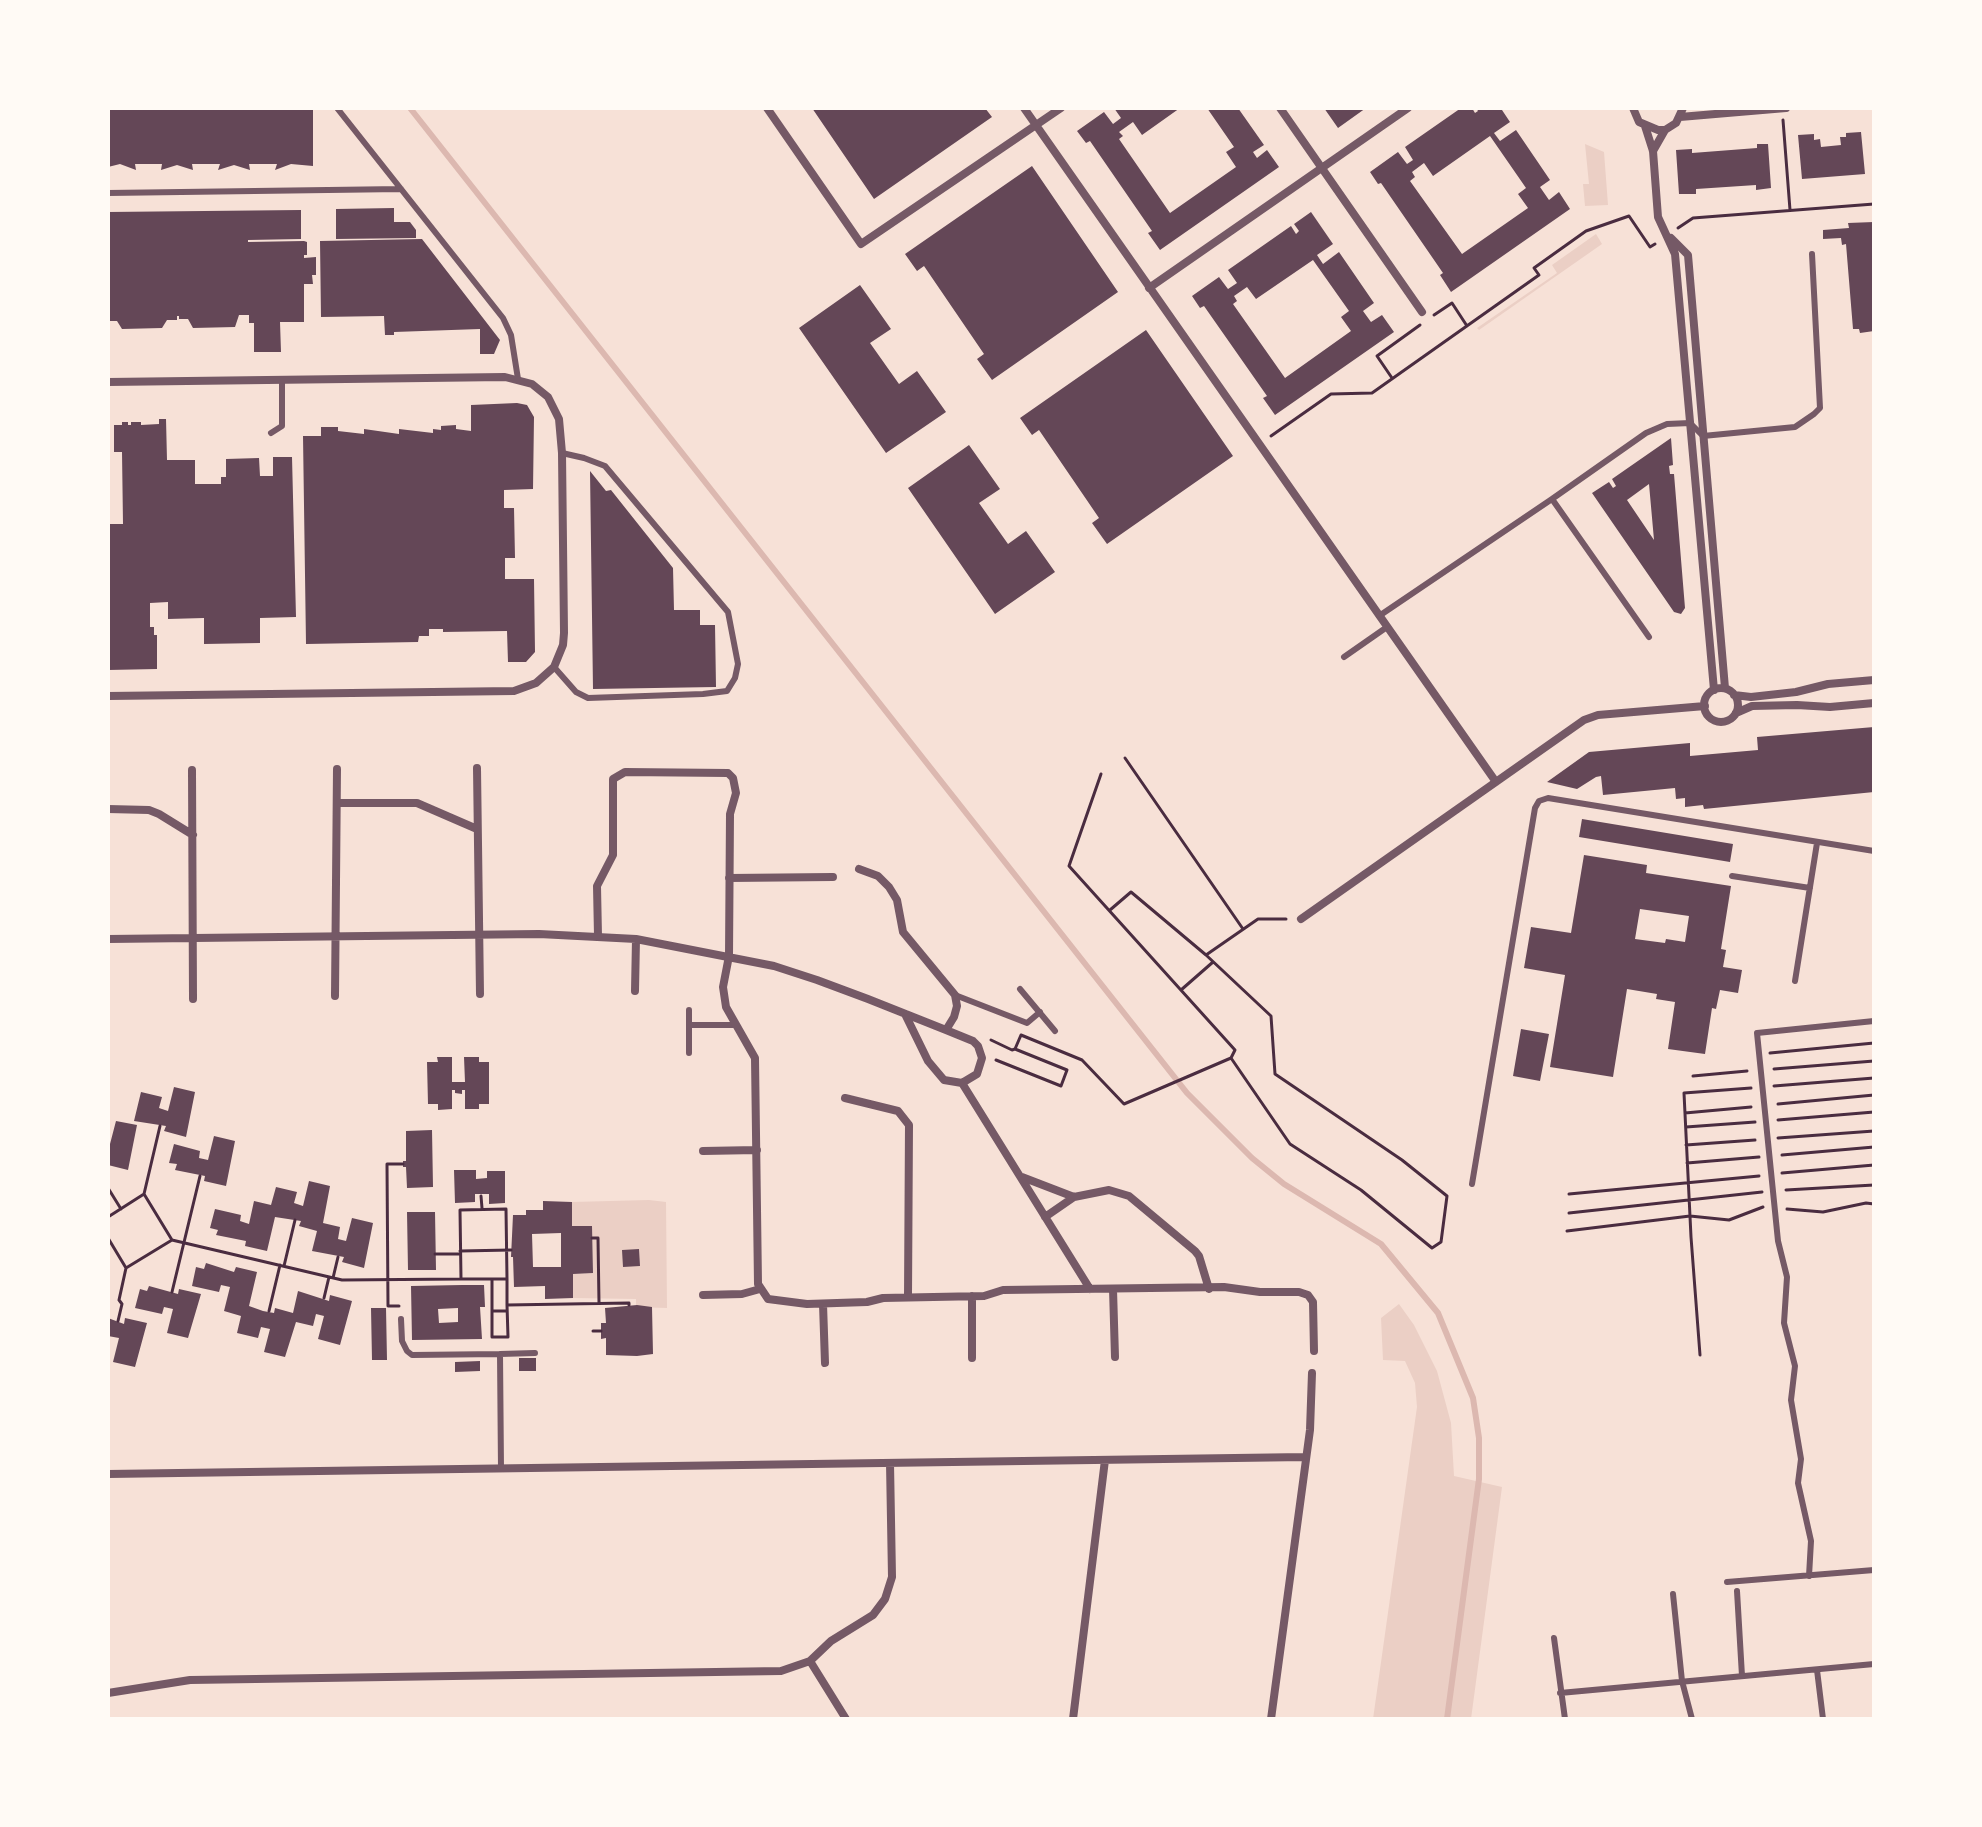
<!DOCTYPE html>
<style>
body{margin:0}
#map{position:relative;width:1982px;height:1827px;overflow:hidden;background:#f7e1d7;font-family:"PT Sans",sans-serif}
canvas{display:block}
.frame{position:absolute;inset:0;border:110px solid #fffaf5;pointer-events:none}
</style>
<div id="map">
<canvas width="1982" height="1827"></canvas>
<div class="frame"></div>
</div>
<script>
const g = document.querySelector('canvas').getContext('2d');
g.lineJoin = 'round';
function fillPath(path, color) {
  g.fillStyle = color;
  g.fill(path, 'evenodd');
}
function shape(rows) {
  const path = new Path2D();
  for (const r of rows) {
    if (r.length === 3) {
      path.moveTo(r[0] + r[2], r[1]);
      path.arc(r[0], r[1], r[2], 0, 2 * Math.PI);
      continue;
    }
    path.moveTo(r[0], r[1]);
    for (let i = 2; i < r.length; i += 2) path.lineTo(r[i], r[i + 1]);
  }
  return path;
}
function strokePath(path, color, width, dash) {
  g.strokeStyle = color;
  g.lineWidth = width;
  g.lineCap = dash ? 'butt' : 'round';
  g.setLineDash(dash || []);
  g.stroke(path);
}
fillPath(shape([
 [1585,144,1604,152,1608,205,1585,206,1583,184,1589,184],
 [1596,234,1602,244,1479,330,1477,328,1557,273,1552,265],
 [649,1200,666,1202,667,1308,636,1307,636,1299,573,1298,573,1274,593,1273,592,1238,592,1226,572,1226,572,1202],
 [1399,1304,1414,1325,1437,1371,1451,1423,1454,1476,1502,1487,1471,1719,1373,1719,1417,1407,1415,1383,1405,1361,1383,1360,1381,1318]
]), '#ebcfc5');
strokePath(shape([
 [410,108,1187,1093,1252,1158,1284,1184,1381,1244,1438,1313,1473,1398,1479,1438,1479,1479,1447,1719]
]), '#dcb8b0', 6);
fillPath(shape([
 [108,108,313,108,313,166,291,164,275,170,277,164,249,164,250,170,234,165,218,170,220,164,192,164,193,170,177,165,161,170,162,164,135,164,136,170,120,164,108,167],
 [812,108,985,108,992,117,874,199],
 [1114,108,1180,108,1142,135,1133,122,1119,132,1123,136,1119,139,1170,213,1236,167,1226,152,1234,147,1207,108,1238,108,1264,145,1253,152,1257,158,1267,150,1279,167,1160,250,1148,233,1152,231,1090,141,1086,143,1077,131,1104,112,1113,124,1121,118],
 [1324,108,1366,108,1338,128],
 [1461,108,1472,108,1475,113,1478,111,1476,108,1502,110,1510,122,1494,133,1500,141,1516,130,1550,180,1540,187,1549,200,1559,192,1570,209,1451,292,1440,275,1443,273,1381,183,1378,184,1370,172,1398,152,1407,164,1413,160,1405,147],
 [1490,136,1526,188,1518,194,1528,208,1462,254,1410,181,1415,177,1412,172,1424,163,1433,176],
 [1861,132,1865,174,1802,179,1798,135,1814,134,1814,140,1820,139,1821,147,1841,145,1840,137,1846,137,1846,133],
 [1757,144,1768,144,1771,188,1756,190,1756,185,1696,189,1696,194,1679,194,1676,150,1692,149,1692,153,1757,148],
 [1032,166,1118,292,992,380,977,359,984,354,924,266,917,271,905,254],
 [394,208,394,222,410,222,416,230,416,238,336,239,336,209],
 [301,210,301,239,248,240,248,242,304,241,307,242,307,255,304,255,304,258,316,257,316,275,312,275,313,284,304,284,304,322,280,322,281,352,254,352,254,323,249,323,249,315,239,315,235,327,193,328,188,319,179,319,179,316,177,316,177,320,167,320,162,328,122,329,117,321,108,321,108,212],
 [1311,212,1333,244,1317,255,1323,264,1339,252,1374,303,1363,311,1371,322,1382,315,1394,332,1275,415,1263,398,1267,396,1204,306,1200,308,1192,296,1219,277,1228,289,1237,283,1228,270,1291,226,1296,234,1299,231,1294,224],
 [1313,260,1349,311,1341,317,1351,331,1285,378,1233,304,1237,301,1234,296,1247,287,1256,299],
 [1874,222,1874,331,1860,333,1859,329,1853,329,1846,244,1842,245,1841,238,1823,239,1823,230,1849,228,1848,223],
 [422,239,500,340,494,354,480,354,480,329,394,332,394,335,385,335,384,316,321,317,320,241],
 [860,285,891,329,870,343,899,384,917,371,946,412,886,453,799,328],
 [1146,330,1233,456,1107,544,1092,523,1099,518,1039,430,1032,435,1020,418],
 [517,403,527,405,534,417,533,489,504,490,504,508,514,508,515,558,505,558,505,579,534,579,535,652,526,662,508,662,507,631,443,632,443,629,429,629,429,636,419,636,418,642,306,644,303,436,321,436,321,427,338,427,338,431,364,434,364,429,399,434,399,429,433,433,433,429,441,430,441,426,456,425,456,429,471,431,471,405],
 [159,419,166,419,167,460,195,460,195,484,221,484,221,477,226,477,226,459,259,458,260,476,273,476,273,457,292,457,296,617,260,618,260,643,204,644,204,618,168,619,168,602,150,603,150,627,154,627,154,635,157,635,157,669,108,670,108,524,123,524,122,452,114,452,114,425,122,425,122,422,128,422,128,425,131,425,131,422,141,422,141,425,159,424],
 [1671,438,1673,465,1669,466,1670,474,1674,474,1685,608,1681,614,1674,612,1592,493,1609,482,1613,488,1616,486,1612,479],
 [1649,484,1654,540,1627,500],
 [969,445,1000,489,979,503,1008,544,1026,531,1055,572,995,614,908,488],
 [590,471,606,491,611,490,673,568,674,610,700,610,700,625,715,625,716,687,593,689],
 [1874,727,1874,792,1704,809,1703,805,1685,807,1685,798,1676,799,1675,788,1603,795,1601,776,1596,777,1577,789,1547,782,1589,752,1690,743,1690,756,1758,750,1757,737],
 [1582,819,1733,844,1730,862,1579,837],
 [1584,855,1647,865,1646,873,1731,886,1721,949,1726,950,1723,967,1742,970,1738,993,1720,990,1716,1009,1712,1008,1705,1054,1668,1049,1675,1002,1656,999,1657,994,1627,989,1613,1077,1550,1067,1565,975,1524,968,1531,927,1571,933],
 [1640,909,1689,916,1685,942,1666,939,1665,943,1635,939],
 [1521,1029,1549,1034,1540,1081,1513,1076],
 [437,1057,452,1057,452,1082,465,1082,464,1057,479,1057,479,1062,489,1062,489,1104,479,1104,479,1109,465,1109,465,1090,462,1090,462,1094,455,1093,455,1090,452,1090,452,1109,438,1110,438,1104,428,1104,427,1062,438,1062],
 [174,1087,195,1092,186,1137,164,1131,166,1126,134,1121,141,1092,162,1097,159,1108,168,1111],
 [116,1121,137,1125,128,1170,108,1165,108,1143,110,1144],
 [432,1130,433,1187,407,1188,406,1167,403,1167,403,1161,406,1161,406,1131],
 [214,1136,235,1141,226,1186,204,1181,205,1176,175,1170,177,1164,169,1163,174,1144,200,1151,199,1158,208,1160],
 [454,1170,476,1170,476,1179,487,1178,487,1171,505,1171,505,1203,489,1204,489,1194,475,1194,475,1202,455,1203],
 [309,1181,330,1186,323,1223,340,1227,338,1239,346,1241,352,1218,373,1223,364,1268,342,1262,344,1257,312,1251,317,1231,299,1226,301,1221,275,1217,267,1251,245,1246,246,1241,216,1235,218,1230,210,1228,215,1209,241,1215,240,1221,249,1224,254,1201,271,1205,276,1187,297,1192,294,1203,303,1206],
 [543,1201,572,1202,572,1226,592,1226,593,1273,573,1274,573,1298,545,1299,545,1286,514,1287,513,1257,511,1257,513,1215,526,1215,526,1210,543,1210],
 [561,1233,561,1267,533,1267,532,1234],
 [407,1212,435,1212,436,1270,408,1270],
 [639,1249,640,1266,623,1267,622,1250],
 [206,1263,234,1272,236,1267,257,1272,249,1306,263,1311,274,1313,275,1308,293,1313,298,1291,329,1301,330,1295,352,1301,340,1345,318,1339,324,1316,316,1314,313,1326,296,1322,285,1357,264,1352,270,1329,261,1327,258,1338,237,1333,241,1316,224,1311,230,1287,221,1285,219,1292,192,1286,196,1267,204,1269],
 [462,1285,484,1285,485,1307,480,1307,482,1339,412,1340,411,1286],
 [458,1308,458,1322,439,1323,438,1309],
 [149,1286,178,1294,179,1289,201,1294,188,1338,167,1333,173,1309,164,1307,162,1314,135,1308,140,1289,147,1291],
 [637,1305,652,1307,653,1354,637,1356,606,1355,606,1338,601,1339,601,1323,606,1323,605,1308],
 [371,1308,386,1308,387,1360,372,1360],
 [108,1318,124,1324,125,1318,147,1323,135,1367,113,1362,119,1338,108,1336],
 [519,1358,536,1358,536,1371,519,1371],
 [480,1361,480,1371,455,1372,455,1362]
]), '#644757');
strokePath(shape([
 [1783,120,1790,210],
 [1678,228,1693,218,1874,204],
 [1434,315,1452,303,1467,326],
 [1392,378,1377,356,1420,325],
 [1271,436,1331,394,1372,393,1539,275,1534,268,1586,231,1629,216,1650,247,1655,244],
 [1125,758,1243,929],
 [1110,910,1131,892,1206,955,1271,1016,1275,1074,1402,1160,1447,1196,1441,1242,1432,1248,1361,1190,1290,1144,1231,1058],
 [1206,955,1258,919,1286,919],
 [1181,990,1213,962],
 [991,1040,1012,1050,1015,1049,1067,1070,1061,1086,996,1060],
 [1015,1049,1021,1035,1082,1060,1124,1104,1231,1058,1235,1050,1069,866,1101,774],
 [1770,1053,1874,1043],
 [1774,1069,1874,1061],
 [1693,1076,1747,1071],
 [1774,1086,1874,1078],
 [1778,1104,1874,1095],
 [1685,1113,1751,1107],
 [1778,1120,1874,1112],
 [1686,1127,1755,1122],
 [1778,1138,1874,1131],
 [1686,1145,1755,1140],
 [1782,1155,1874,1147],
 [1687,1163,1759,1157],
 [1782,1173,1874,1165],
 [108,1188,121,1209],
 [1786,1190,1874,1185],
 [144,1194,160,1126],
 [1569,1194,1759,1176],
 [481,1196,482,1208],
 [1787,1209,1823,1212,1866,1203,1874,1204],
 [1569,1213,1762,1192],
 [108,1217,144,1194,172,1240,342,1280,461,1279],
 [1567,1231,1690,1216,1729,1220,1763,1207],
 [108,1238,126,1268,172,1240],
 [592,1238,598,1238,599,1303],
 [460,1251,511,1250],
 [435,1254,460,1254],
 [284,1266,295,1220],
 [333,1278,338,1257],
 [492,1279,492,1337,508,1337,507,1305,507,1279,506,1209,460,1210,461,1279,507,1279],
 [172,1292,200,1176],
 [324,1298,329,1277],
 [507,1305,629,1303,629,1305],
 [399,1306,388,1306,387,1164,403,1164],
 [269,1311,280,1265],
 [492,1311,507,1311],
 [118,1321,122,1304,119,1300,126,1268],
 [593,1331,601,1331],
 [1700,1355,1691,1237,1684,1093,1751,1088]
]), '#4a2c40', 3);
strokePath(shape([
 [337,108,503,318,511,335,518,379],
 [108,193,401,189],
 [271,433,282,426,282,380],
 [1379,616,1552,499],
 [1649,637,1552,499,1646,433,1667,424,1690,423,1703,436,1795,427,1814,414,1820,408,1812,254],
 [1344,657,1387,627],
 [554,667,576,692,588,698,703,694,727,691,735,678,738,664,728,612,605,466,584,458,562,453],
 [1732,876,1810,888],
 [1795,981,1817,843],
 [1020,989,1055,1031],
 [955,995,1027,1023,1040,1012],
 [689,1010,689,1053],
 [689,1025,736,1025],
 [1472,1184,1535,808,1539,801,1548,798,1874,851],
 [401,1319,402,1341,407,1351,412,1355,500,1354],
 [501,1469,500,1354,535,1353],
 [1809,1576,1811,1541,1798,1483,1801,1459,1791,1400,1795,1366,1784,1323,1787,1277,1778,1241,1757,1033,1874,1021],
 [1727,1582,1874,1570],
 [1737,1591,1742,1676],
 [1673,1594,1682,1681,1692,1719],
 [1554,1638,1565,1719],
 [1817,1670,1823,1719],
 [1560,1693,1874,1664]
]), '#755966', 6);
strokePath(shape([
 [767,108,861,244,1061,108],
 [1024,108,1496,782],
 [1280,108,1422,312],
 [1633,108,1639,122,1658,130,1665,130,1676,123,1683,108],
 [1680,117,1786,108],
 [1645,126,1653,151,1658,217,1675,254,1714,690],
 [1653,151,1665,130],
 [1671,238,1688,255,1725,688],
 [1149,288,1408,108],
 [108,382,505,377,532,384,548,397,559,419,562,453,564,633,563,645,554,667,536,683,514,691,108,696],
 [1721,705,17],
 [1734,695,1751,697,1796,692,1828,684,1874,680],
 [1736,713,1752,706,1797,705,1830,707,1874,703],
 [477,768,480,994],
 [192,770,193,999],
 [337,803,417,803,477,829],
 [108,809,149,810,159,814,193,835],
 [859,869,878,876,889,887,897,900,903,932,955,995,957,1006,954,1017,946,1030],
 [729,878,833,877],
 [1301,919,1584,720,1598,715,1705,706],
 [598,936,597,886,613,855,613,779,625,772,728,773,733,778,736,793,730,814,729,956,723,987,726,1007,755,1058,758,1284,768,1299,807,1304,867,1302,883,1298,984,1296,1003,1290,1224,1287,1260,1292,1299,1292,1308,1295,1313,1302,1314,1351],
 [108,939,539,934,636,939,774,966,817,980,868,999,946,1030,973,1041,978,1046,982,1058,977,1074,962,1083,944,1080,928,1061,905,1014],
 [635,991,636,939],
 [335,996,337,769],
 [962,1083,1090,1289],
 [845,1098,898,1111,909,1125,908,1297],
 [703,1151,757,1150],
 [1022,1177,1074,1197,1109,1190,1129,1196,1195,1251,1199,1256,1209,1289],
 [1045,1217,1074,1197],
 [1113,1289,1115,1357],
 [703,1295,742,1294,760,1289],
 [823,1304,825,1363],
 [972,1358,972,1296],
 [108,1474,1305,1457],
 [810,1661,846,1719],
 [108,1693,190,1680,781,1671,810,1661,831,1641,873,1615,885,1599,892,1577,890,1463],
 [1073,1719,1105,1460],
 [1271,1719,1310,1430,1312,1373]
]), '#755966', 8);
</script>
